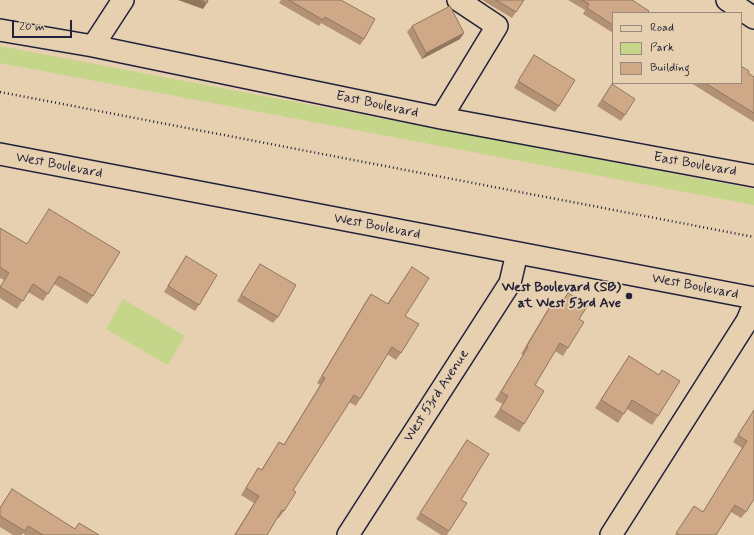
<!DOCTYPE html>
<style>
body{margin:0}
#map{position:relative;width:754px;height:535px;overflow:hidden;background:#e7d0b0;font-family:Mynerve,sans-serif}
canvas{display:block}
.legend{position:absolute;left:612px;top:12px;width:130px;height:72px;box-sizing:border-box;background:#e7d0b0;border:1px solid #988a81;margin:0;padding:5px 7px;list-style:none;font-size:12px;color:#22223b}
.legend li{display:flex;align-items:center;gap:8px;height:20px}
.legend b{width:20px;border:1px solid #988a81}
.scale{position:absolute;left:12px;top:20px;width:60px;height:18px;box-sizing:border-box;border:2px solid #22223b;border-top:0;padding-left:5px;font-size:12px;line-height:14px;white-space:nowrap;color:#22223b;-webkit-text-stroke:3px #e7d0b0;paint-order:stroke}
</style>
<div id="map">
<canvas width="754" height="535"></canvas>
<ul class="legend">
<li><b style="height:5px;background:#e7d0b0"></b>Road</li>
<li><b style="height:11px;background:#c5d58a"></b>Park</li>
<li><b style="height:11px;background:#cfa987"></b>Building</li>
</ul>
<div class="scale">20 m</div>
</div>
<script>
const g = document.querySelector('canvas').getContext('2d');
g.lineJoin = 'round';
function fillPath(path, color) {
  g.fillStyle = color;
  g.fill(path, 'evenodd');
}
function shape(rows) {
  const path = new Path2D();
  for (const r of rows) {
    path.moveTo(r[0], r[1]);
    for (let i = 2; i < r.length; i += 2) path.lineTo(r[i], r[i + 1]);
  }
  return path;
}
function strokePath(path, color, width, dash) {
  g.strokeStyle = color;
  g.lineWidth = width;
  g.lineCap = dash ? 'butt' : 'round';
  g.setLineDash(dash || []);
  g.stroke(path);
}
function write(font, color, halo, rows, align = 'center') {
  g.font = font + ' Mynerve,sans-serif';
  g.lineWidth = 3.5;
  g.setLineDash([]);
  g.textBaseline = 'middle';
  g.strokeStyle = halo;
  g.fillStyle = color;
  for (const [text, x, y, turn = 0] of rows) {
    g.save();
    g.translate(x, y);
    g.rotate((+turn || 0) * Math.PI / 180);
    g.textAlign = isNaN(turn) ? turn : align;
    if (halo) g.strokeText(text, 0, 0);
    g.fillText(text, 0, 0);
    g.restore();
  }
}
fillPath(shape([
 [0,46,754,189,754,205,0,63],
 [123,299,185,336,168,365,106,329]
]), '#c5d58a');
const minor = shape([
 [727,0,754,18],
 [0,30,93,46,441,118,754,176],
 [93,46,123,0],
 [441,118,497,26,458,0],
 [0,154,754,298],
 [348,535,510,283,517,253],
 [611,535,747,321,754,304]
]);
strokePath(minor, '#22223b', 24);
strokePath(shape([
 [0,92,754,237]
]), '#22223b', 2.5, [1, 3]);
strokePath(minor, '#e7d0b0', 21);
fillPath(shape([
 [281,0,341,0,364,39,360,45,321,23,319,26,279,3],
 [482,0,524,0,512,18],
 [568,0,632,0,613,13,613,33,583,14,585,10],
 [412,26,464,33,460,39,422,59,407,32],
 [534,55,559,106,555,112,514,88],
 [748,73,754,77,754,122,691,83,741,83],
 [612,84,625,115,621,121,597,106],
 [49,209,93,296,87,304,54,284,43,301,28,292,17,309,0,298,0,287,4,280,0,278,0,228,27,244],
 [186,256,199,305,195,311,164,292],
 [260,264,278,317,273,323,237,301],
 [412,267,401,353,396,360,387,354,360,399,356,406,349,402,293,490,284,511,279,518,277,518,267,535,234,535,254,503,241,495,258,468,261,470,279,442,284,444,320,385,317,383,366,301,371,294,387,304],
 [568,293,579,319,568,348,563,356,555,351,535,385,524,424,519,432,494,417,503,404,495,400,523,355,521,354,546,312,551,305,558,308],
 [629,356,658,416,652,425,627,409,618,423,595,408],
 [754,410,746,512,741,518,731,512,716,535,675,535,694,506,703,512,742,448,733,442],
 [467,440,449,531,447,535,441,535,416,519],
 [12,489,75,529,79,523,99,535,25,535,23,533,22,535,13,535,0,527,0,507]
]), '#b29174');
fillPath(shape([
 [178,0,200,0,207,3,203,9],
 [464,33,460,39,422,59,426,53]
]), '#91765e');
const building = shape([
 [200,0,208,0,207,3,200,0],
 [289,0,341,0,375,19,364,39,325,17,323,20,289,0],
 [496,0,524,0,516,12,496,0],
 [582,0,632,0,649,11,647,13,613,13,613,25,587,8,589,4,582,0],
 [450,6,464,33,426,53,412,26,450,6],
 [534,55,575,80,559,106,518,81,534,55],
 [741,66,749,71,748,73,754,77,754,113,705,83,741,83,741,66],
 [612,84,635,99,625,115,602,100,612,84],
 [49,209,120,252,93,296,59,276,48,294,33,284,23,301,0,287,9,273,0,267,0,228,27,244,49,209],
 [186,256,217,275,199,305,168,286,186,256],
 [260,264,296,285,278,317,241,295,260,264],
 [412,267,429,278,405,316,419,324,401,353,392,347,360,399,354,395,293,490,296,492,284,511,282,510,267,535,235,535,259,496,246,488,258,468,262,470,279,442,284,445,325,378,322,376,371,294,388,304,412,267],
 [568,293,588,305,579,319,584,322,568,348,560,343,535,385,544,391,524,424,500,409,508,396,501,392,528,347,527,346,551,305,558,309,568,293],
 [629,356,659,375,662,370,680,381,658,416,632,400,624,414,601,400,629,356],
 [754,410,754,499,746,512,735,505,716,535,680,535,676,533,694,506,703,512,747,441,738,435,754,410],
 [467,440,489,454,461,500,467,503,449,531,420,513,467,440],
 [12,489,75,529,79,523,99,535,43,535,28,526,25,531,0,516,0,508,12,489]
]);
fillPath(building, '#cfa987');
strokePath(building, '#91765e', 1);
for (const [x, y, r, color] of [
 [629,296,4,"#22223b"]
]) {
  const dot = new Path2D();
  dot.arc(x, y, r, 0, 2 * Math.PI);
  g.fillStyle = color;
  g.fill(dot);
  strokePath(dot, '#e7d0b0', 1.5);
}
write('14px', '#22223b', '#e7d0b0', [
 ["East Boulevard",377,105,12],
 ["East Boulevard",695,165,10],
 ["West Boulevard",59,166,11],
 ["West Boulevard",377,227,11],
 ["West Boulevard",695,287,11],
 ["West 53rd Avenue",437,396,-57]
]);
write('bold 14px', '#22223b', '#e7d0b0', [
 ["West Boulevard (SB)",621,288],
 ["at West 53rd Ave",621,304]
], 'right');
</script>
